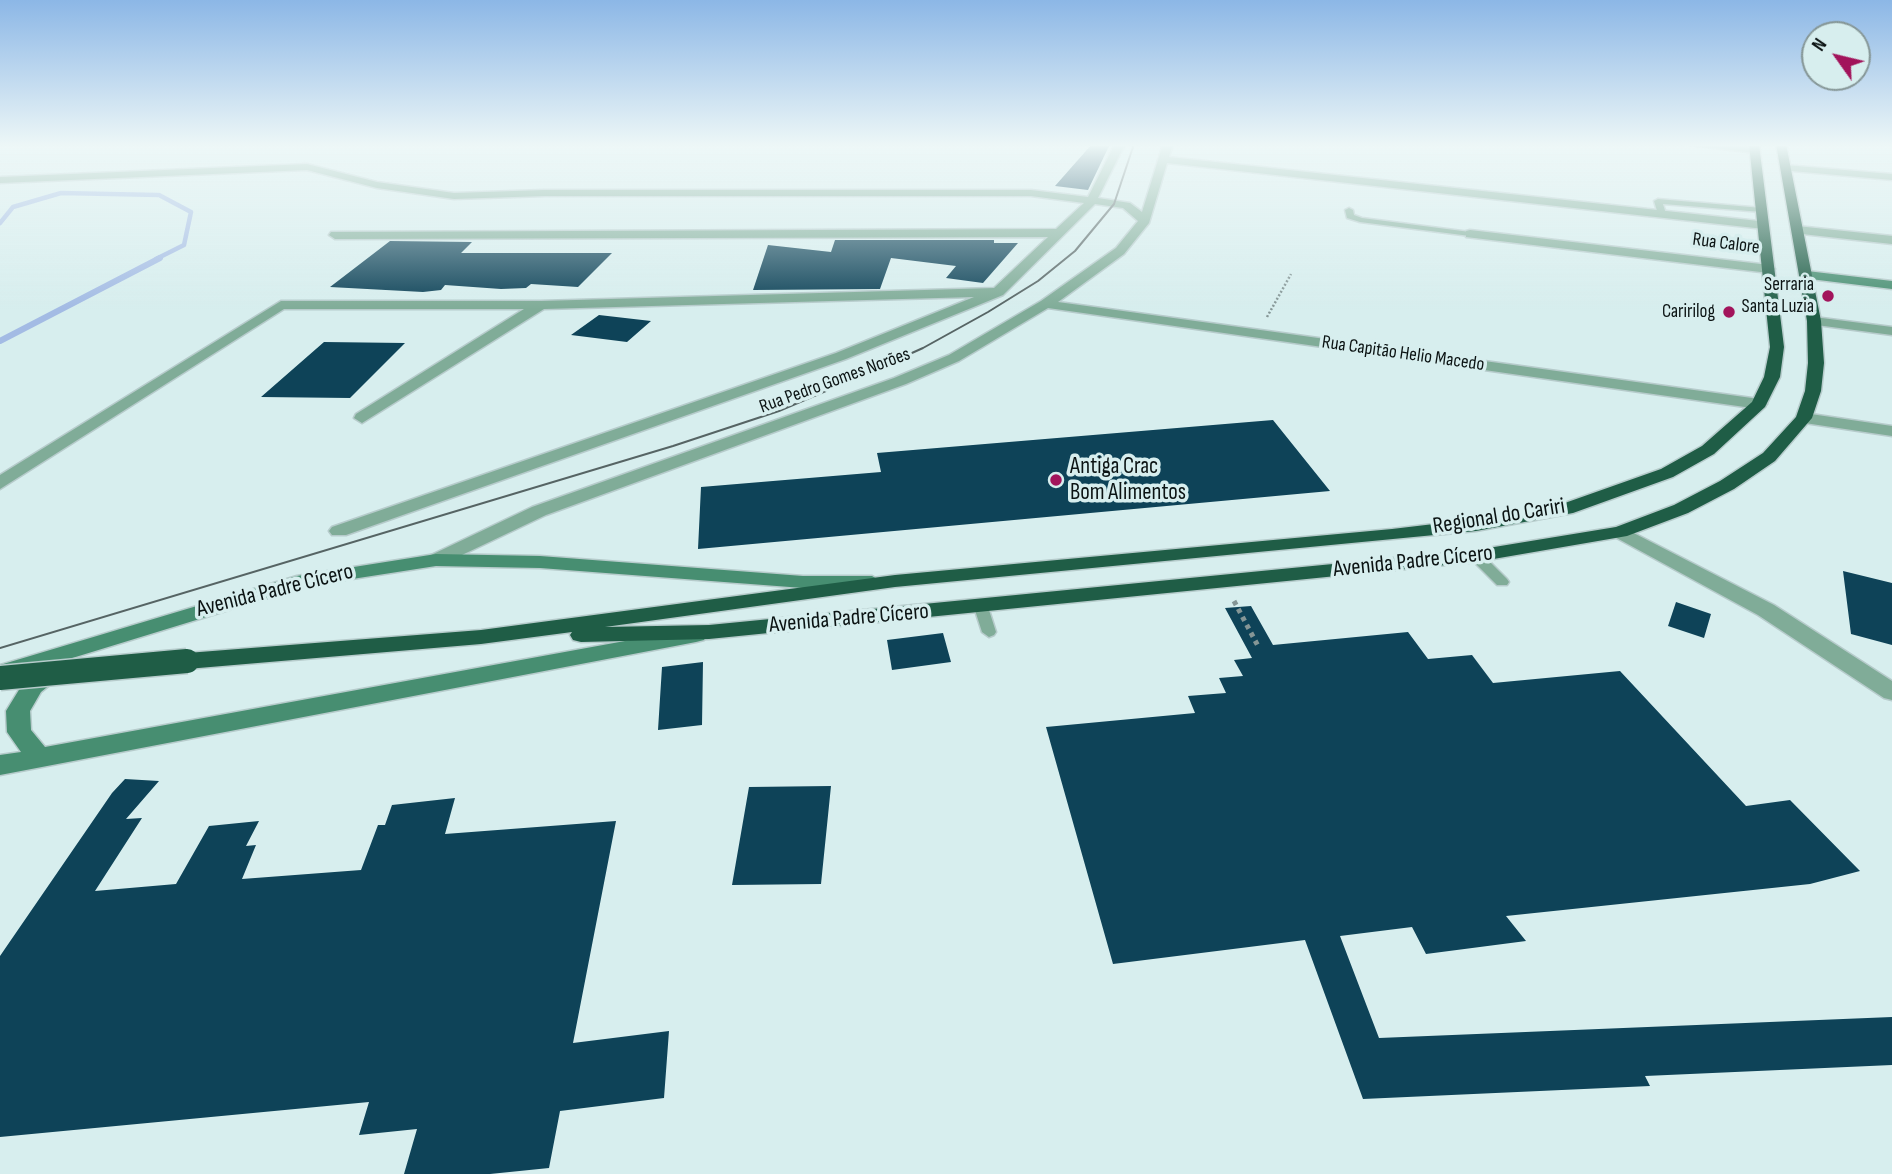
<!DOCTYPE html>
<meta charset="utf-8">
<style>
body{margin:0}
#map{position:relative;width:1892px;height:1174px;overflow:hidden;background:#d7eeee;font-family:"Sofia Sans Condensed",sans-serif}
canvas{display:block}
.north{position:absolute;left:1801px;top:21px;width:70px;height:70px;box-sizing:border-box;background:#d7eeee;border:2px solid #859696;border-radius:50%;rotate:304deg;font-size:19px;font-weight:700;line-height:28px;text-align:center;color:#0b1313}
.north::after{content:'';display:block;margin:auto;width:24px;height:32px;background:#a2145b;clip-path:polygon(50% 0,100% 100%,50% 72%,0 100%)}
</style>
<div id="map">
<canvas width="1892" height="1174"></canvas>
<div class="north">N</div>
</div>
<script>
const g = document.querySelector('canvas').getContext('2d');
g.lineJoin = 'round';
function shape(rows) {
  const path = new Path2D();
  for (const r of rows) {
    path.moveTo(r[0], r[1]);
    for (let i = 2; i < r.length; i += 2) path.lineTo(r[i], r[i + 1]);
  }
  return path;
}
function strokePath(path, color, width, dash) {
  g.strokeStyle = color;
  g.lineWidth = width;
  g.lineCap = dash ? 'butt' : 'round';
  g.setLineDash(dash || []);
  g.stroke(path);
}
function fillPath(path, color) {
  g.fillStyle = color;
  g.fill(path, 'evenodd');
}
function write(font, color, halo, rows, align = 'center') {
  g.font = font + ' "Sofia Sans Condensed",sans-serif';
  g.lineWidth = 7;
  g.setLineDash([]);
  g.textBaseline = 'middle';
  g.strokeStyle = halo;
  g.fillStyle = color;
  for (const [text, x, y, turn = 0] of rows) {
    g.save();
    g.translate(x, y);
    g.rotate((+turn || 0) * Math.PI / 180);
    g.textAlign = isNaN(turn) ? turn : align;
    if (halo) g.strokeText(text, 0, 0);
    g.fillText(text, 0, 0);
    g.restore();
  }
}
strokePath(shape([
 [0,223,13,207,61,193,159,195,191,212,184,245,156,259]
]), '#a3bbe4', 4.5);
strokePath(shape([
 [0,341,160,258]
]), '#a3bbe4', 6);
fillPath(shape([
 [1092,144,1110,144,1088,190,1055,186],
 [835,240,994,240,994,243,1018,243,983,283,946,278,956,266,891,258,880,289,753,290,768,245,831,252],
 [390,241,472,242,461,253,612,253,578,287,531,284,526,288,501,289,445,285,441,290,423,292,330,287],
 [599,315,651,321,627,342,571,335],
 [324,342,405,343,350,398,261,397],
 [1273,420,1330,491,698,549,701,487,881,472,877,453],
 [1843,571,1892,583,1892,645,1851,634],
 [1676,602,1711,614,1704,638,1668,626],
 [1251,606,1273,645,1408,632,1428,659,1472,655,1493,683,1620,671,1746,806,1790,800,1860,871,1810,884,1506,916,1526,941,1426,954,1412,927,1340,936,1379,1038,1892,1017,1892,1065,1645,1076,1650,1086,1363,1099,1305,940,1113,964,1046,727,1195,713,1188,696,1226,693,1219,678,1243,676,1234,660,1252,658,1225,608],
 [943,633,951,662,892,670,887,640],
 [703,662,702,725,658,730,662,667],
 [125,779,159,781,126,819,142,818,95,891,176,884,209,826,259,821,246,846,256,845,242,879,361,870,378,825,385,825,392,805,455,798,445,834,616,821,573,1043,669,1031,664,1098,560,1111,549,1168,490,1174,404,1174,417,1129,359,1135,369,1102,0,1137,0,956,112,793],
 [831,786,821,884,732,885,749,787]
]), '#0e4358');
const lane = shape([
 [1658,199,1762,208,1766,210,1762,212,1663,204,1666,214,1662,216,1658,214,1654,201,1658,199],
 [1349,208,1353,210,1354,215,1362,218,1470,232,1474,234,1470,236,1360,222,1347,218,1345,210,1349,208],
 [1476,552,1481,553,1507,579,1509,582,1507,585,1497,585,1471,559,1469,556,1476,552],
 [981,602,988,607,996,632,994,635,989,637,982,632,974,607,981,602]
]);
const street = shape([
 [1115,144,1125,144,1098,198,1130,203,1142,212,1163,144,1173,144,1169,157,1768,222,1768,228,1764,229,1167,163,1149,223,1124,254,1058,302,1759,399,1767,404,1759,409,1048,308,959,361,906,384,546,515,443,564,429,564,426,560,429,556,532,507,894,378,949,355,1041,301,1116,248,1138,221,1123,208,1095,204,1003,295,846,359,346,535,332,535,329,531,332,527,836,353,974,297,544,309,362,423,354,418,356,414,524,309,284,309,0,489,0,475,281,301,541,301,994,288,1048,237,335,239,329,235,331,232,1056,229,1084,203,1031,196,544,196,454,199,377,188,307,170,0,183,0,177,307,164,377,182,454,193,544,190,1031,190,1088,197,1115,144],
 [1683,144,1725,144,1760,150,1755,153,1683,144],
 [1785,165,1892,174,1892,180,1781,170,1781,166,1785,165],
 [1797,226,1892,236,1892,244,1793,233,1793,227,1797,226],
 [1470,230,1769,265,1775,269,1769,273,1466,237,1466,231,1470,230],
 [1814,317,1892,327,1892,335,1809,324,1809,318,1814,317],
 [1804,413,1892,426,1892,436,1798,422,1798,414,1804,413],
 [1620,526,1774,605,1892,681,1892,700,1884,698,1758,615,1613,536,1610,532,1613,528,1620,526]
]);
const secondary = shape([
 [1807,271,1892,281,1892,289,1802,278,1800,275,1807,271],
 [436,554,540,556,803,576,872,576,882,582,872,588,803,588,540,568,436,566,307,586,56,663,63,665,67,671,41,692,30,711,31,730,45,747,696,628,704,630,707,635,704,640,696,642,0,775,0,755,21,752,7,732,6,711,25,680,45,667,6,679,0,677,0,665,297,576,436,554]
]);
const highway = shape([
 [1749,144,1759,144,1784,347,1780,377,1765,407,1714,454,1673,477,1573,513,1476,531,895,587,605,627,709,625,1476,550,1616,527,1674,505,1720,481,1763,453,1796,417,1805,391,1808,363,1807,321,1776,144,1786,144,1821,321,1824,363,1821,391,1812,418,1775,461,1734,489,1688,513,1627,536,1476,562,709,639,581,642,573,640,570,635,572,632,481,644,187,669,179,666,176,661,179,656,187,653,481,630,895,575,1392,529,1476,519,1562,504,1661,469,1702,446,1752,402,1764,377,1770,347,1749,144]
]);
strokePath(lane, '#b6cbcb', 3);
strokePath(street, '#b6cbcb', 3);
strokePath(secondary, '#b6cbcb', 3);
strokePath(highway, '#b6cbcb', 3);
strokePath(shape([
 [1267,317,1291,274]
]), '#859696', 2.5, [2, 2]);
strokePath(shape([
 [1234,601,1258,646]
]), '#859696', 5, [4.5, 4.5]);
fillPath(lane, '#80ac98');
fillPath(street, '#80ac98');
fillPath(secondary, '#478e71');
fillPath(highway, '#1f5d46');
strokePath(shape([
 [0,648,673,446,779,411,854,379,923,348,988,312,1038,281,1075,251,1114,204,1134,144]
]), '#566464', 2);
const highwayBridge = shape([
 [0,678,187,661]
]);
strokePath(highwayBridge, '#b6cbcb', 27, []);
strokePath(highwayBridge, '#1f5d46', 24);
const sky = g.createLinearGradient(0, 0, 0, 309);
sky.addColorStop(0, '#8cb7e6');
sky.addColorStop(0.47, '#edf7f7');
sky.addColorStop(1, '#edf7f700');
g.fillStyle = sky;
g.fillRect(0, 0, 1892, 309);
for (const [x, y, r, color] of [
 [1828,296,7,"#a2145b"],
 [1729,312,7,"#a2145b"],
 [1056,480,7,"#a2145b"]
]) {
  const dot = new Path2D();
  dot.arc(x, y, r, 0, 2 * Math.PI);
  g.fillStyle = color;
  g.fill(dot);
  strokePath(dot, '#d7eeee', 2.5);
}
write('19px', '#0b1313', '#d7eeee', [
 ["Rua Calore",1726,244,7],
 ["Rua Capitão Helio Macedo",1403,354,8],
 ["Rua Pedro Gomes Norões",835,381,-20]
]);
write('19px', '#0b1313', '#d7eeee', [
 ["Serraria",1814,285],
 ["Santa Luzia",1814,307],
 ["Caririlog",1715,312]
], 'right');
write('23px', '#0b1313', '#d7eeee', [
 ["Antiga Crac",1070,467],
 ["Bom Alimentos",1070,493]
], 'left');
write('23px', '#0b1313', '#d7eeee', [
 ["Regional do Cariri",1499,517,-9],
 ["Avenida Padre Cícero",1413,562,-6],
 ["Avenida Padre Cícero",275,591,-14],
 ["Avenida Padre Cícero",849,619,-5]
]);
</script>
